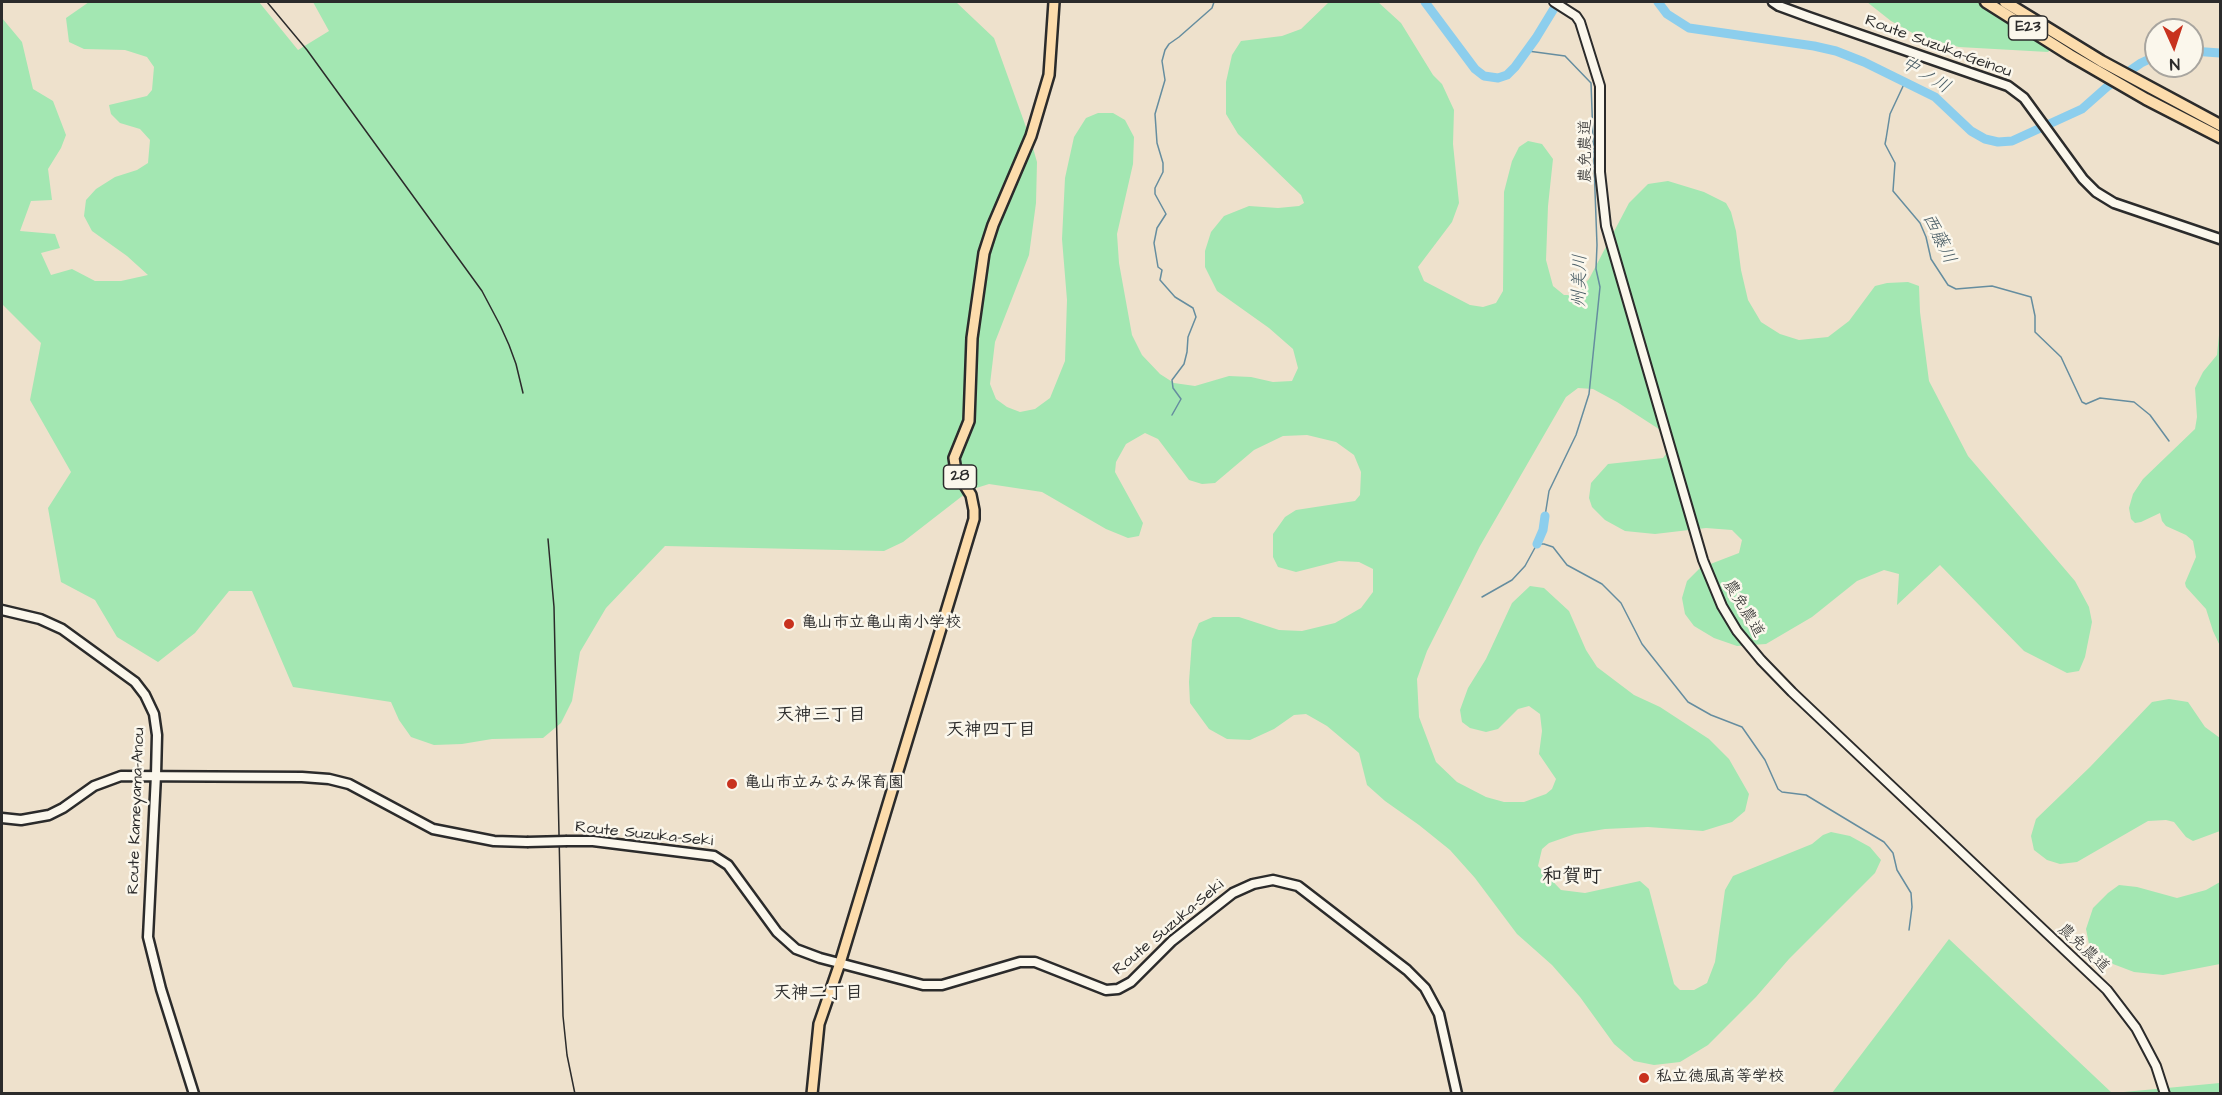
<!DOCTYPE html>
<meta charset="utf-8">
<style>
body{margin:0}
#map{position:relative;width:2222px;height:1095px;overflow:hidden;background:#eee1cc;font-family:"Architects Daughter",sans-serif}
canvas{display:block}
.frame{position:absolute;inset:0;border:3px solid #2b2b2b;pointer-events:none}
.north{position:absolute;left:2144px;top:18px;width:60px;height:60px;box-sizing:border-box;background:#fbf7ec;border:2px solid #a8a59f;border-radius:50%;rotate:177deg;font-size:16px;font-weight:700;line-height:24px;text-align:center;color:#2b2b2b}
.north::after{content:'';display:block;margin:auto;width:21px;height:27px;background:#c8321e;clip-path:polygon(50% 0,100% 100%,50% 72%,0 100%)}
</style>
<div id="map">
<canvas width="2222" height="1095"></canvas>
<div class="frame"></div>
<div class="north">N</div>
</div>
<script>
const g = document.querySelector('canvas').getContext('2d');
g.lineJoin = 'round';
function fillPath(path, color) {
  g.fillStyle = color;
  g.fill(path, 'evenodd');
}
function shape(rows) {
  const path = new Path2D();
  for (const r of rows) {
    path.moveTo(r[0], r[1]);
    for (let i = 2; i < r.length; i += 2) path.lineTo(r[i], r[i + 1]);
  }
  return path;
}
function strokePath(path, color, width, dash) {
  g.strokeStyle = color;
  g.lineWidth = width;
  g.lineCap = dash ? 'butt' : 'round';
  g.setLineDash(dash || []);
  g.stroke(path);
}
function write(font, color, halo, rows, align = 'center') {
  g.font = font + ' "Architects Daughter","Klee One",sans-serif';
  g.lineWidth = 5;
  g.setLineDash([]);
  g.textBaseline = 'middle';
  g.strokeStyle = halo;
  g.fillStyle = color;
  for (const [text, x, y, turn = 0] of rows) {
    g.save();
    g.translate(x, y);
    g.rotate((+turn || 0) * Math.PI / 180);
    g.textAlign = isNaN(turn) ? turn : align;
    if (halo) g.strokeText(text, 0, 0);
    g.fillText(text, 0, 0);
    g.restore();
  }
}
fillPath(shape([
 [89,2,259,2,298,50,329,31,313,2,956,2,994,38,1031,141,1037,162,1036,203,1029,255,995,342,990,384,996,399,1007,407,1020,412,1035,409,1050,398,1065,361,1067,300,1062,239,1065,178,1074,137,1086,118,1098,113,1113,113,1125,120,1134,137,1133,164,1117,234,1119,263,1132,335,1142,355,1160,374,1174,383,1195,386,1229,376,1251,377,1273,382,1292,381,1298,368,1293,349,1269,328,1217,291,1205,267,1205,251,1211,232,1224,216,1249,206,1278,208,1299,206,1304,203,1301,195,1238,134,1226,114,1226,82,1232,55,1241,41,1282,36,1301,29,1329,2,1378,2,1401,23,1433,75,1442,84,1454,110,1453,144,1459,203,1452,222,1418,267,1424,281,1470,305,1483,307,1496,303,1503,291,1504,192,1512,161,1519,147,1528,141,1542,144,1553,159,1548,206,1546,260,1553,286,1564,295,1574,295,1589,279,1629,203,1648,184,1668,181,1704,192,1726,203,1731,212,1736,231,1741,270,1748,300,1761,322,1780,334,1799,340,1828,337,1849,321,1875,286,1887,283,1908,282,1919,286,1920,312,1929,381,1968,456,2075,581,2089,607,2092,622,2085,657,2079,671,2067,673,2024,651,1940,565,1897,605,1899,574,1884,570,1857,581,1812,617,1766,644,1737,646,1714,638,1694,626,1685,614,1682,598,1687,581,1700,568,1739,553,1742,540,1732,530,1706,528,1655,534,1625,531,1605,520,1592,507,1589,498,1591,483,1608,464,1663,458,1669,450,1665,433,1617,402,1593,389,1578,388,1566,397,1480,546,1427,651,1417,679,1419,717,1436,762,1457,782,1486,797,1504,802,1524,802,1546,794,1552,789,1556,779,1539,754,1542,731,1540,714,1529,706,1518,709,1498,729,1486,732,1470,728,1462,722,1460,710,1468,688,1486,659,1512,603,1530,586,1544,588,1569,611,1586,650,1597,667,1634,695,1660,707,1709,739,1729,759,1749,794,1745,811,1732,822,1703,831,1648,827,1605,829,1575,834,1549,843,1542,849,1538,866,1561,890,1585,893,1640,881,1649,889,1674,984,1680,990,1694,990,1707,983,1715,962,1725,890,1733,876,1812,844,1823,835,1831,832,1850,836,1870,847,1881,860,1875,873,1789,959,1756,997,1708,1045,1680,1062,1654,1065,1634,1061,1614,1044,1580,997,1552,965,1517,934,1475,878,1450,850,1419,825,1385,801,1367,785,1359,753,1327,726,1306,714,1294,715,1274,729,1250,740,1227,739,1209,729,1190,703,1189,682,1192,640,1199,623,1213,617,1239,617,1279,630,1302,631,1335,623,1361,608,1373,592,1373,569,1359,562,1339,561,1296,572,1278,567,1273,557,1273,534,1285,517,1296,510,1355,501,1360,495,1361,472,1354,455,1336,442,1307,435,1283,436,1254,450,1215,483,1202,484,1189,480,1158,439,1145,433,1126,444,1116,462,1115,472,1143,523,1139,536,1128,538,1106,529,1042,492,989,484,970,490,903,542,884,551,665,546,606,608,580,652,572,701,561,723,543,738,492,739,462,744,434,745,411,737,399,720,391,702,293,687,252,591,229,591,195,633,158,662,117,637,95,600,61,582,48,508,71,472,30,400,41,343,2,304,2,18,22,42,33,89,53,101,66,135,61,148,48,169,52,200,31,201,20,231,55,234,60,248,41,253,51,275,72,269,95,281,121,281,148,275,127,256,92,231,84,216,86,200,96,189,115,177,137,170,148,163,150,140,140,129,120,123,111,114,109,105,147,96,152,90,154,67,147,57,125,50,84,49,69,42,66,18],
 [1867,2,1978,2,2052,48,2048,52,1959,47,1918,36,1891,21],
 [2220,325,2220,646,2213,631,2206,609,2186,587,2185,583,2196,557,2193,541,2186,535,2166,526,2162,521,2160,513,2141,522,2135,523,2131,519,2129,508,2133,494,2143,479,2195,429,2197,417,2195,388,2203,372,2217,355],
 [2169,699,2188,702,2205,727,2220,738,2220,831,2193,841,2186,837,2174,822,2166,820,2148,821,2077,862,2060,864,2047,860,2034,850,2031,836,2036,819,2090,767,2152,702],
 [2220,882,2220,964,2163,975,2134,972,2113,964,2095,952,2089,944,2086,929,2093,908,2108,893,2119,885,2137,887,2177,898,2206,890],
 [1949,939,2112,1093,1832,1093],
 [2220,1083,2220,1093,2113,1093]
]), '#a3e7b2');
strokePath(shape([
 [1528,51,1565,56,1591,83,1597,245,1596,269,1600,287,1589,394,1576,435,1549,491,1545,516],
 [1905,82,1890,114,1886,139,1885,144,1895,163,1893,191,1920,223,1926,237,1931,259,1948,285,1956,289,1992,286,2031,297,2035,316,2035,332,2061,357,2082,402,2086,404,2100,398,2134,402,2150,415,2169,441],
 [1172,415,1181,399,1173,388,1172,380,1184,364,1187,352,1188,337,1196,317,1193,308,1175,297,1160,280,1162,270,1158,267,1154,243,1157,228,1166,214,1155,194,1155,188,1163,172,1163,163,1157,143,1155,114,1165,80,1162,61,1165,50,1169,44,1179,37,1212,8,1214,2],
 [1482,597,1512,580,1525,566,1537,544,1544,544,1553,547,1567,565,1602,584,1621,603,1642,644,1688,702,1711,715,1742,727,1765,760,1778,789,1782,792,1806,795,1884,842,1893,853,1897,870,1911,893,1912,907,1909,930]
]), '#658d9f', 1.5);
strokePath(shape([
 [1425,2,1475,69,1484,76,1498,78,1507,75,1515,67,1536,38,1558,2],
 [1658,2,1667,14,1689,28,1814,46,1836,51,1864,62,1935,97,1971,131,1985,139,1998,142,2012,141,2082,109,2108,86,2141,63,2156,56],
 [2192,51,2220,53],
 [1537,544,1543,530,1545,516]
]), '#8cceed', 9);
const tertiary = shape([
 [1554,2,1576,16,1580,22,1600,86,1600,172,1606,226,1703,560,1722,606,1737,631,1761,660,1792,692,2107,990,2136,1028,2156,1066,2165,1094]
]);
const secondary = shape([
 [1773,2,1779,6,1809,17,2008,86,2024,98,2083,179,2096,192,2114,203,2220,239],
 [2,610,40,619,62,629,135,682,145,695,154,714,157,735,156,775,148,937,161,989,194,1094],
 [2,818,21,820,49,815,63,808,94,786,121,776,302,777,329,779,349,784,433,829,494,841,527,842],
 [567,841,593,841,714,856,728,865,777,932,796,949,820,958,923,985,942,985,1020,962,1035,962,1106,990,1118,989,1131,982,1172,941,1233,893,1253,884,1273,880,1298,886,1407,970,1425,988,1439,1014,1457,1094]
]);
const primary = shape([
 [812,1094,819,1024,840,963,974,519,974,510,971,495,956,471,954,458,969,421,972,338,984,253,993,225,1031,136,1049,75,1054,2]
]);
const motorway = shape([
 [1986,2,2070,55,2146,99,2220,137],
 [2005,2,2101,61,2220,125]
]);
strokePath(tertiary, '#2b2b2b', 12);
strokePath(secondary, '#2b2b2b', 13);
strokePath(primary, '#2b2b2b', 14);
strokePath(motorway, '#2b2b2b', 15);
strokePath(tertiary, '#fbf7ec', 8);
strokePath(secondary, '#fbf7ec', 8);
strokePath(primary, '#fcdcac', 9);
strokePath(motorway, '#fcdcac', 10);
strokePath(shape([
 [267,2,307,50,482,291,500,325,509,345,516,364,523,393],
 [548,539,554,607,563,1016,567,1055,575,1094]
]), '#2b2b2b', 1.5);
const secondaryBridge = shape([
 [527,842,567,841]
]);
strokePath(secondaryBridge, '#2b2b2b', 13, []);
strokePath(secondaryBridge, '#fbf7ec', 8);
for (const [x, y, r, color] of [
 [789,624,6,"#c8321e"],
 [732,784,6,"#c8321e"],
 [1644,1078,6,"#c8321e"]
]) {
  const dot = new Path2D();
  dot.arc(x, y, r, 0, 2 * Math.PI);
  g.fillStyle = color;
  g.fill(dot);
  strokePath(dot, '#fbf7ec', 2);
}
for (const [x, y, w] of [
 [2028,28,39],
 [960,477,33]
]) {
  const box = new Path2D();
  box.roundRect(x - w / 2, y - 12, w, 24, 4.5);
  g.fillStyle = '#fbf7ec';
  g.fill(box);
  strokePath(box, '#2b2b2b', 1.5);
}
write('bold 15px', '#2b2b2b', null, [
 ["E23",2028,28],
 ["28",960,477]
]);
write('16px', '#2b2b2b', '#fbf7ec', [
 ["Route Suzuka-Geinou",1938,47,20],
 ["農免農道",1587,151,-90],
 ["農免農道",1743,609,59],
 ["Route Kameyama-Anou",137,811,-88],
 ["Route Suzuka-Seki",644,835,6],
 ["Route Suzuka-Seki",1169,928,-40],
 ["農免農道",2083,949,43]
]);
write('bold 16px', '#2b2b2b', '#fbf7ec', [
 ["亀山市立亀山南小学校",801,624],
 ["亀山市立みなみ保育園",744,784],
 ["私立徳風高等学校",1656,1078]
], 'left');
write('italic 18px', '#485c65', '#fbf7ec', [
 ["中ノ川",1925,76,31],
 ["西藤川",1938,239,64],
 ["州美川",1581,281,-89]
]);
write('bold 18px', '#2b2b2b', '#fbf7ec', [
 ["天神三丁目",821,716],
 ["天神四丁目",991,731],
 ["天神二丁目",818,994]
]);
write('bold 20px', '#2b2b2b', '#fbf7ec', [
 ["和賀町",1572,878]
]);
</script>
